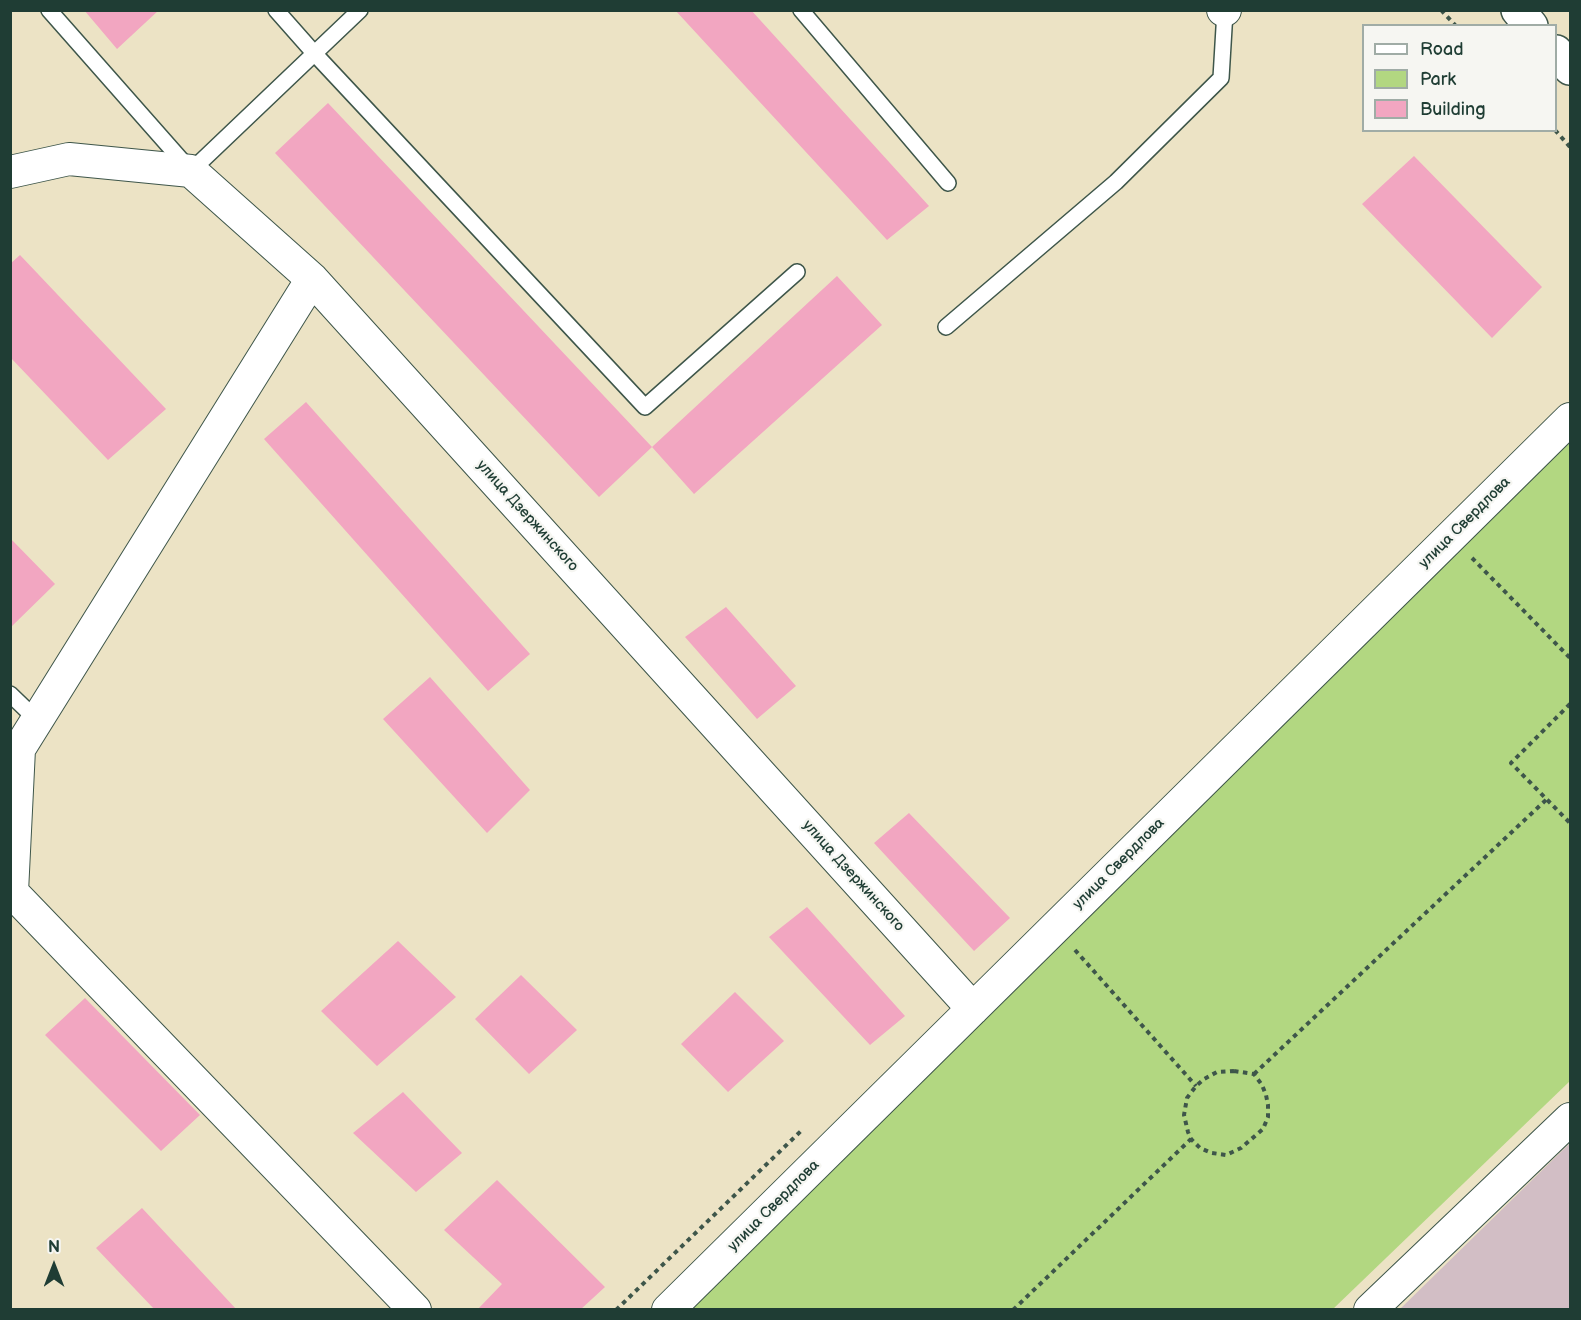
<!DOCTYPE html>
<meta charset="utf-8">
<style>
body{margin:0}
#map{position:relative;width:1581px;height:1320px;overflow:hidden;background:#ece3c5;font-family:"Balsamiq Sans",sans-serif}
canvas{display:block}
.frame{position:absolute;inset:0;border:12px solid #1f3d34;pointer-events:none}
.legend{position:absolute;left:1362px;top:24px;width:195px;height:108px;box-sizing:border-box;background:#f6f6f2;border:2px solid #a0aca6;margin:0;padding:8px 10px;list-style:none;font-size:18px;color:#1f3d34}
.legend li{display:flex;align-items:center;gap:12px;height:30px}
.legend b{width:30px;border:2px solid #a0aca6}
.north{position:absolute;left:24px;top:1236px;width:60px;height:60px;-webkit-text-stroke:4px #f6f6f2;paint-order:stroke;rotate:0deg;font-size:16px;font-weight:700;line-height:24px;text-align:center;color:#1f3d34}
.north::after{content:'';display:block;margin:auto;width:21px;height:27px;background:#1f3d34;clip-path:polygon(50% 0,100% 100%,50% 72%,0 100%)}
</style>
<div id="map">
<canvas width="1581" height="1320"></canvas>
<div class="frame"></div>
<ul class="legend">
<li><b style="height:8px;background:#fff"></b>Road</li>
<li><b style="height:16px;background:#b2d781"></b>Park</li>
<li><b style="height:16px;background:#f2a6c1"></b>Building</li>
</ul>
<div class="north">N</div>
</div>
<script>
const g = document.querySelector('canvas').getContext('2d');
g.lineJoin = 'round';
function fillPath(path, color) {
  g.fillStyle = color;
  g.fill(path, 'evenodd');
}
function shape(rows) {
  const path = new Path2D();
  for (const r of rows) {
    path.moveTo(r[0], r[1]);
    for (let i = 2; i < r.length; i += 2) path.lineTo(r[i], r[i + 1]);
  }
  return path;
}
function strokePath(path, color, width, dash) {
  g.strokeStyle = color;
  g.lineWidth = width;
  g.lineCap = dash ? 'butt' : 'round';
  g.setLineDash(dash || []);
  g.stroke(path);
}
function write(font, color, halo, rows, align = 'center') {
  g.font = font + ' "Balsamiq Sans",sans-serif';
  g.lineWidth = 4.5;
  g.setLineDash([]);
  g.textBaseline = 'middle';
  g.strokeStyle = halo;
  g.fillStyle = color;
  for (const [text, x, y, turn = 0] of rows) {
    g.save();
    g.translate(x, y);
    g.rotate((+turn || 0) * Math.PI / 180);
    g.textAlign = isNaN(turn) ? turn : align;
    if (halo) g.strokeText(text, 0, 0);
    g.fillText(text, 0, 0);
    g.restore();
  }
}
fillPath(shape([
 [1570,1143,1570,1309,1400,1309]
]), '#d2bec5');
fillPath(shape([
 [1570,441,1570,1081,1333,1309,690,1310]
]), '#b2d781');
fillPath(shape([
 [84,10,159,10,117,49],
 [675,10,751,10,929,206,887,240],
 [328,103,652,447,599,497,275,153],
 [1414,156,1542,287,1492,338,1362,204],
 [20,255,166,409,108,460,10,357,10,264],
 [837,276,882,325,694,494,652,447],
 [306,402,530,654,488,691,264,439],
 [10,538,55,584,10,628],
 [726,607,796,686,757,719,685,637],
 [430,677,530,790,487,833,383,719],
 [909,813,1010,918,974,951,874,843],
 [807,907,905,1016,870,1045,769,937],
 [398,941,456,997,377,1066,321,1011],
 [521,975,577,1030,529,1074,475,1019],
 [735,992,784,1041,728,1092,681,1044],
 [85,998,200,1115,161,1151,45,1035],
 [403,1092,462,1153,416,1192,353,1133],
 [497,1180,605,1287,580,1310,477,1310,502,1284,444,1230],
 [142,1208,237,1310,155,1310,96,1248]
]), '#f2a6c1');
const service = shape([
 [49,10,191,171,360,10],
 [276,10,314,53,645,407,797,272],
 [801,10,948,183],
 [946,327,1116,182,1221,78,1225,11],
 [10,694,37,720]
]);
const minor = shape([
 [1223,10,1225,10],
 [10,172,69,159,191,171,312,279,973,1009],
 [312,279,19,749,12,892,415,1310],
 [668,1310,1570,419],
 [1370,1310,1570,1119]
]);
const tertiary = shape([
 [1518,10,1531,26],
 [1556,52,1570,68]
]);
strokePath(service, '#3e564a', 18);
strokePath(minor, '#3e564a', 34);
strokePath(tertiary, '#3e564a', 36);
strokePath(shape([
 [1441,10,1456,26],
 [1555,130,1570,147],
 [1472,558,1570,658],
 [1570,704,1511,763,1570,823],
 [1075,950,1196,1086],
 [1234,1071,1254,1074,1262,1085,1266,1095,1268,1105,1268,1117,1263,1129,1241,1148,1226,1155,1212,1153,1200,1148,1191,1139,1188,1132,1184,1115,1187,1098,1196,1086,1204,1079,1217,1072,1234,1071],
 [1254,1074,1547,799],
 [616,1310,803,1129],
 [1013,1310,1191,1139]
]), '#3e564a', 4, [4.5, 4.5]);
strokePath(service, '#fff', 15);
strokePath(minor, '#fff', 32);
strokePath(tertiary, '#fff', 33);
write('15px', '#1f3d34', '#f6f6f2', [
 ["улица Дзержинского",527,516,48],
 ["улица Свердлова",1465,523,-45],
 ["улица Свердлова",1119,864,-45],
 ["улица Дзержинского",853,876,48],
 ["улица Свердлова",774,1206,-45]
]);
</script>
